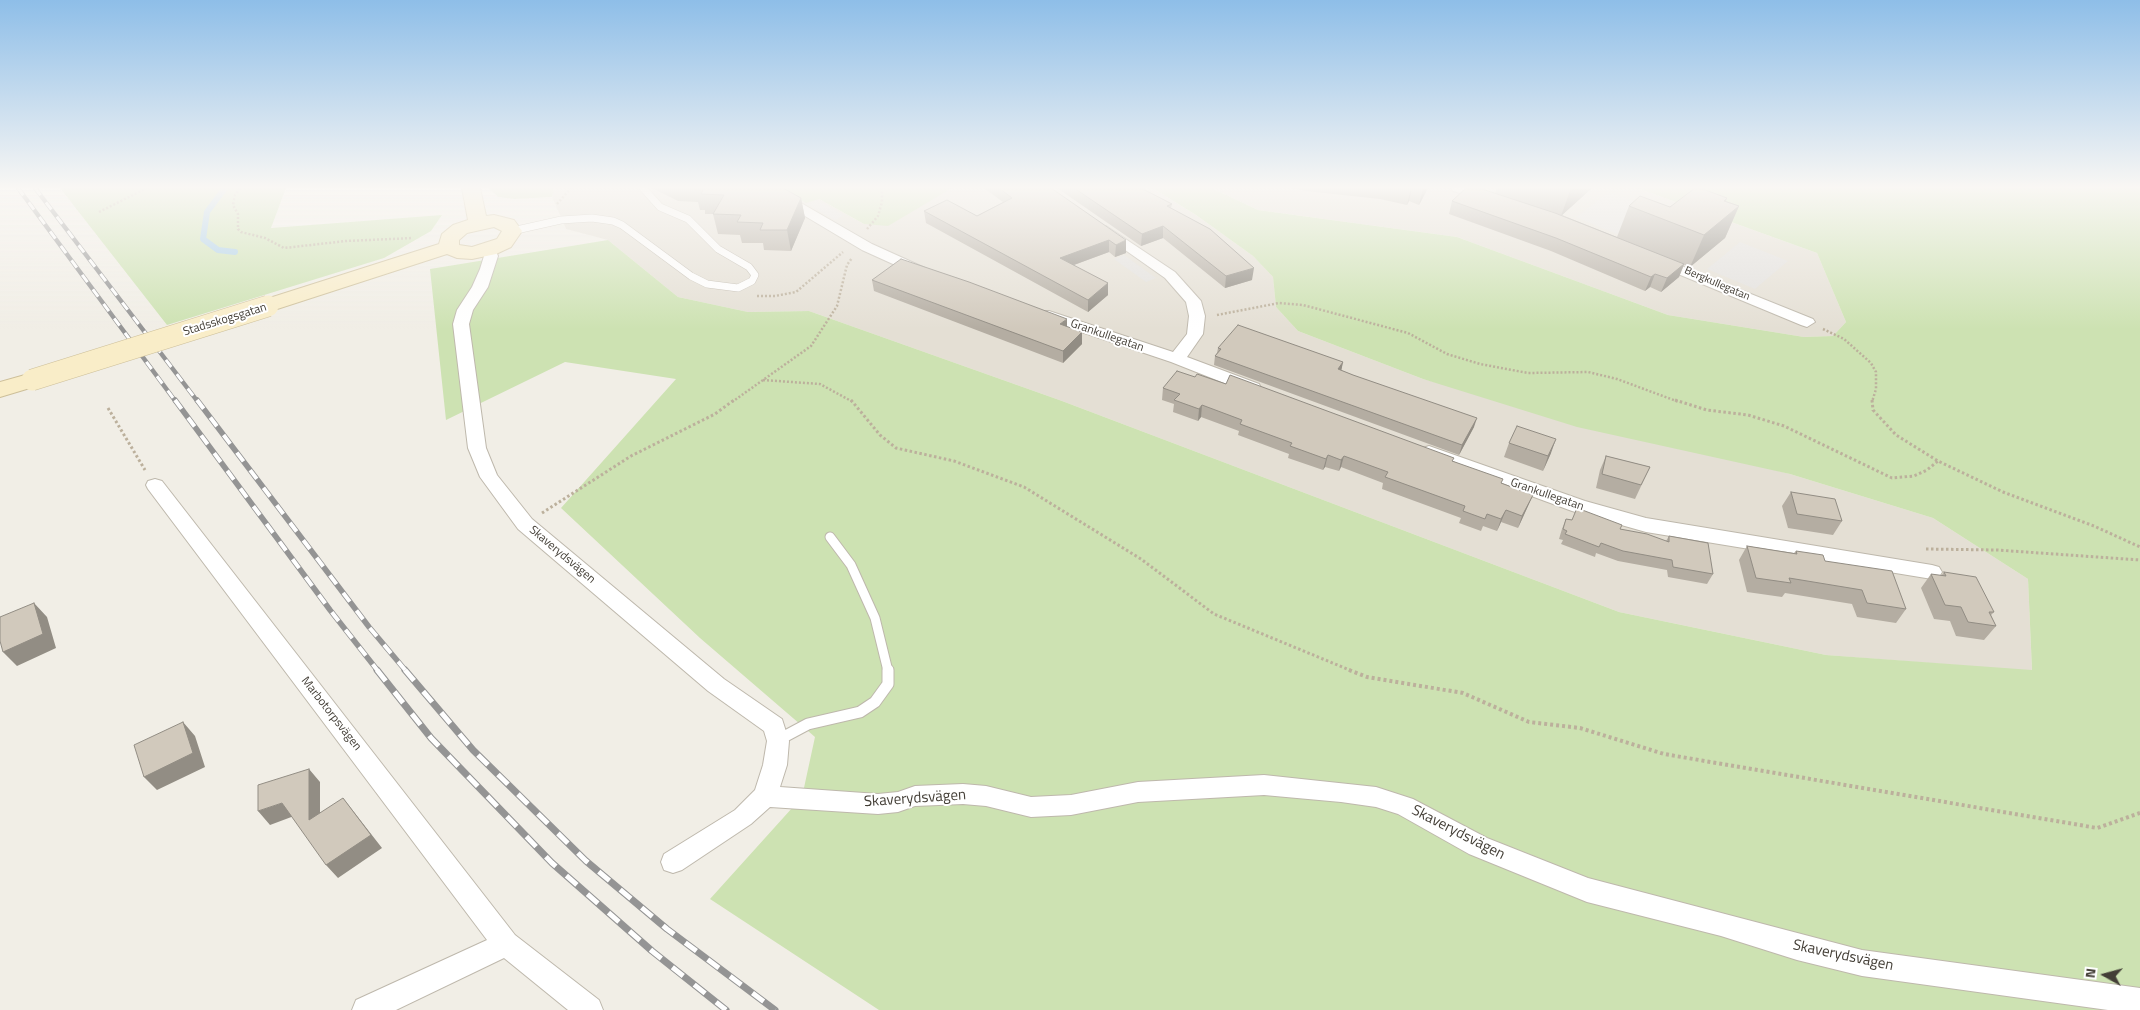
<!DOCTYPE html>
<meta charset="utf-8">
<style>
body{margin:0}
#map{position:relative;width:2140px;height:1010px;overflow:hidden;background:#f1eee6;font-family:"Titillium Web",sans-serif}
canvas{display:block}
.north{position:absolute;left:2080px;top:950px;width:50px;height:50px;-webkit-text-stroke:4px #fff;paint-order:stroke;rotate:277deg;font-size:14px;font-weight:700;line-height:20px;text-align:center;color:#433e36}
.north::after{content:'';display:block;margin:auto;width:18px;height:22px;background:#433e36;clip-path:polygon(50% 0,100% 100%,50% 72%,0 100%)}
</style>
<div id="map">
<canvas width="2140" height="1010"></canvas>
<div class="north">N</div>
</div>
<script>
const g = document.querySelector('canvas').getContext('2d');
g.lineJoin = 'round';
function fillPath(path, color) {
  g.fillStyle = color;
  g.fill(path, 'evenodd');
}
function shape(rows) {
  const path = new Path2D();
  for (const r of rows) {
    path.moveTo(r[0], r[1]);
    for (let i = 2; i < r.length; i += 2) path.lineTo(r[i], r[i + 1]);
  }
  return path;
}
function strokePath(path, color, width, dash) {
  g.strokeStyle = color;
  g.lineWidth = width;
  g.lineCap = dash ? 'butt' : 'round';
  g.setLineDash(dash || []);
  g.stroke(path);
}
function write(font, color, halo, rows, align = 'center') {
  g.font = font + ' "Titillium Web",sans-serif';
  g.lineWidth = 4;
  g.setLineDash([]);
  g.textBaseline = 'middle';
  g.strokeStyle = halo;
  g.fillStyle = color;
  for (const [text, x, y, turn = 0] of rows) {
    g.save();
    g.translate(x, y);
    g.rotate((+turn || 0) * Math.PI / 180);
    g.textAlign = isNaN(turn) ? turn : align;
    if (halo) g.strokeText(text, 0, 0);
    g.fillText(text, 0, 0);
    g.restore();
  }
}
fillPath(shape([
 [554,188,781,188,819,199,864,224,927,201,952,188,1152,188,1196,215,1253,256,1273,277,1276,307,1298,331,1423,379,1790,474,1933,518,2028,579,2032,671,1826,655,1619,612,1062,401,809,311,748,312,678,297,608,240,566,229,552,197],
 [1212,188,1637,188,1817,253,1846,322,1833,336,1804,337,1668,315,1457,237,1258,210]
]), '#e4dfd4');
fillPath(shape([
 [60,188,286,188,271,228,442,215,431,231,384,258,167,325],
 [489,188,554,188,552,197,515,199,498,197],
 [781,188,952,188,888,226,864,224,819,199,806,203],
 [1152,188,1212,188,1258,210,1457,237,1668,315,1804,337,1833,336,1846,322,1817,253,1637,188,2140,188,2140,1010,879,1010,710,899,802,797,815,737,700,638,561,508,676,379,565,362,446,420,430,269,608,240,678,297,748,312,809,311,1062,401,1619,612,1826,655,2032,670,2028,579,1933,518,1790,474,1577,427,1423,379,1298,331,1276,307,1273,277,1253,256,1196,215]
]), '#cde2b2');
fillPath(shape([
 [1609,192,1652,208,1619,235,1576,217],
 [817,200,844,215,835,220,807,204],
 [1740,242,1788,261,1755,289,1707,269],
 [1124,255,1156,278,1146,282,1114,259]
]), '#e2e0dd');
strokePath(shape([
 [225,188,207,212,203,239,218,250,235,252]
]), '#a7cee9', 6);
const laneFar2 = shape([
 [512,231,561,220,592,218,613,221,622,225,691,276,707,284,738,288,752,281,755,275,749,267,718,249,688,219,660,207,643,188]
]);
const laneFar1 = shape([
 [830,537,851,565,875,618,888,671]
]);
const lane = shape([
 [778,740,808,724,860,712,875,702,888,684,888,670]
]);
const street = shape([
 [758,188,775,188,872,244,925,268,927,271,925,274,915,274,862,250,758,188],
 [1451,188,1472,188,1493,194,1495,197,1488,201,1453,191,1451,188],
 [1106,226,1175,272,1201,301,1205,316,1203,334,1187,357,1259,384,1261,388,1259,392,1247,392,1171,362,1037,317,1035,314,1037,311,1049,311,1173,352,1187,334,1189,316,1186,302,1165,278,1101,233,1099,230,1106,226],
 [489,246,494,247,498,256,488,287,473,310,469,324,486,448,497,475,532,519,724,679,782,719,789,741,787,765,780,787,878,794,898,792,915,786,963,784,986,786,1031,797,1071,795,1138,782,1264,775,1376,787,1413,799,1487,838,1588,878,1862,950,2140,988,2140,1010,2108,1010,1862,976,1797,960,1721,936,1587,902,1469,854,1398,814,1376,807,1341,802,1264,795,1138,802,1071,815,1031,817,986,806,963,804,915,806,898,812,878,814,770,807,751,824,682,870,673,873,664,870,661,862,664,854,735,810,755,790,763,765,767,741,764,731,708,691,518,529,480,477,468,448,453,324,457,310,472,287,480,269,484,256,482,250,489,246],
 [1659,257,1813,319,1815,322,1807,327,1801,325,1654,264,1652,261,1659,257],
 [1429,446,1585,501,1646,518,1932,565,1939,567,1942,572,1939,577,1932,579,1646,532,1572,511,1423,456,1420,452,1423,448,1429,446],
 [155,479,162,481,515,935,599,1000,603,1010,568,1010,504,958,396,1010,352,1010,356,1000,487,940,148,489,146,485,148,481,155,479]
]);
const secondary = shape([
 [462,188,480,188,486,216,494,215,514,220,522,231,511,247,496,254,472,259,457,258,447,254,268,312,260,311,257,306,260,301,439,244,442,234,453,225,468,220,462,188],
 [494,227,502,231,497,239,472,247,459,245,459,240,467,233,494,227],
 [32,373,40,375,44,380,40,385,0,397,0,382,32,373]
]);
strokePath(laneFar2, '#beb8ac', 8);
strokePath(laneFar1, '#beb8ac', 11);
strokePath(lane, '#beb8ac', 13);
strokePath(street, '#beb8ac', 2);
strokePath(secondary, '#cdbf99', 2);
strokePath(shape([
 [240,188,235,195,233,205,238,214,238,229,241,232,265,238,284,248,346,241,413,238],
 [557,204,571,188],
 [99,212,147,188],
 [867,229,878,216,882,202,882,188],
 [757,296,775,296,796,292,843,252],
 [1217,315,1279,303,1303,305,1408,333,1447,354,1480,364,1528,373,1588,372,1617,379,1679,402],
 [1823,329,1844,339,1871,363,1876,372,1876,389,1872,402],
 [763,380,820,384,853,402],
 [732,402,811,346,837,306,847,265,852,258]
]), '#bcb09c', 2.5, [2, 2]);
strokePath(shape([
 [851,400,880,435,896,448,954,461,1024,487,1141,559,1214,614,1352,671],
 [1675,400,1707,410,1748,415,1784,426,1892,478,1914,476,1927,470,1938,461],
 [1872,400,1873,410,1896,435,1938,461,2003,492,2094,526,2140,547],
 [108,408,145,470],
 [542,513,631,456,715,414,734,400],
 [1926,549,1997,550,2140,560]
]), '#bcb09c', 3, [2.5, 2.5]);
strokePath(shape([
 [1349,670,1367,677,1463,693,1529,722,1580,728,1664,754,2097,828,2140,813]
]), '#bcb09c', 4, [3, 3]);
strokePath(laneFar2, '#fff', 7);
strokePath(laneFar1, '#fff', 9);
strokePath(lane, '#fff', 11);
fillPath(street, '#fff');
fillPath(secondary, '#f9edc8');
const railFar2 = shape([
 [18,188,176,402],
 [35,188,198,402]
]);
const railFar1 = shape([
 [175,400,330,610,378,671],
 [197,400,369,627,406,671]
]);
const rail = shape([
 [377,670,431,738,552,863,652,951,726,1010],
 [405,670,473,750,586,861,667,929,775,1010]
]);
strokePath(railFar2, '#949494', 4.5);
strokePath(railFar1, '#949494', 5.5);
strokePath(rail, '#949494', 7);
strokePath(railFar2, '#fff', 3, [9]);
strokePath(railFar1, '#fff', 4, [11]);
strokePath(rail, '#fff', 5, [14]);
const secondaryBridge = shape([
 [32,380,268,306]
]);
strokePath(secondaryBridge, '#cdbf99', 22, []);
strokePath(secondaryBridge, '#f9edc8', 21);
fillPath(shape([
 [652,188,783,188,801,198,805,218,791,251,764,250,763,243,742,243,740,235,718,234,713,214,705,214,705,210,700,210,698,202,678,201],
 [984,188,1051,188,1126,253,1115,257,1109,252,1074,265,1108,295,1088,312,926,223,924,211,977,216,1003,202],
 [1057,188,1141,188,1172,204,1171,208,1252,280,1225,288,1163,238,1141,246],
 [1292,188,1428,188,1419,205,1409,201,1407,205,1380,199,1306,191],
 [1497,188,1592,188,1562,215,1617,237,1629,206,1670,207,1727,198,1726,201,1739,206,1725,238,1690,267,1684,265,1679,277,1661,292,1650,287,1645,291,1551,251,1449,214,1452,201,1495,193],
 [872,280,1067,327,1082,344,1063,363,874,291],
 [1218,348,1343,362,1341,370,1474,427,1459,455,1214,365,1215,356,1217,353],
 [1195,377,1226,384,1453,461,1502,483,1533,495,1518,528,1501,522,1497,531,1483,526,1481,531,1459,523,1461,518,1382,489,1383,483,1341,467,1339,471,1325,467,1323,470,1288,458,1289,454,1238,435,1239,431,1201,417,1198,421,1173,412,1174,404,1162,400,1163,388],
 [1509,443,1551,453,1543,471,1504,457],
 [1606,456,1650,467,1635,499,1596,488,1600,470],
 [1791,492,1842,521,1833,535,1788,528,1782,506],
 [1566,519,1620,529,1666,541,1669,536,1713,574,1707,584,1668,577,1667,570,1618,561,1596,553,1595,557,1561,544,1563,540,1559,539,1562,529],
 [1747,546,1794,553,1796,551,1825,561,1906,609,1896,623,1857,617,1852,604,1785,593,1782,597,1747,592,1739,560],
 [1944,572,1994,612,1991,615,1996,626,1984,640,1956,636,1950,621,1934,619,1921,588,1931,574,1941,576]
]), '#b4ada2');
fillPath(shape([
 [1411,188,1412,188,1409,201,1407,205],
 [1423,188,1428,188,1419,205,1423,189],
 [1571,188,1592,188,1561,216],
 [801,198,805,218,791,251,787,230],
 [1727,198,1715,226,1739,206,1725,238,1690,267,1704,235,1724,201],
 [1163,226,1163,238,1141,246,1142,234],
 [1109,240,1109,252,1060,270,1060,258],
 [1126,240,1126,253,1115,257,1116,245],
 [1684,264,1679,277,1661,292,1667,278],
 [1254,268,1252,280,1225,288,1226,276],
 [1655,274,1650,287,1645,291,1651,277],
 [1108,283,1108,295,1088,312,1088,300],
 [1067,319,1067,331,1060,324],
 [1082,332,1082,344,1063,363,1063,351],
 [1343,362,1341,372,1338,369],
 [1202,405,1201,417,1198,421,1199,409],
 [1477,418,1474,427,1459,455,1462,445],
 [1556,439,1551,453,1543,471,1548,456],
 [1328,455,1325,467,1323,470,1326,459],
 [1344,456,1341,467,1339,471,1341,460],
 [1533,495,1518,528,1522,516],
 [1506,510,1501,522,1497,531,1501,519],
 [34,603,47,617,56,648,17,666,3,652],
 [183,722,195,736,205,767,157,790,144,777],
 [309,769,320,782,320,833,309,820],
 [343,798,382,848,338,878,326,865],
 [282,803,294,816,270,825,258,811]
]), '#928d84');
const building = shape([
 [696,188,783,188,801,198,787,230,760,230,763,223,737,222,741,215,713,214,724,195,701,194,703,190,695,190,696,188],
 [999,188,1051,188,1126,240,1116,245,1109,240,1060,258,1108,283,1088,300,924,211,947,200,977,216,1012,198,999,188],
 [1074,188,1141,188,1172,204,1167,206,1210,229,1254,268,1226,276,1163,226,1142,234,1074,188],
 [1466,188,1479,188,1555,213,1684,264,1667,278,1655,274,1651,277,1556,238,1452,201,1466,188],
 [1695,188,1700,188,1727,198,1724,201,1739,206,1704,235,1629,206,1640,196,1670,207,1695,188],
 [901,259,969,282,1067,319,1060,324,1082,332,1063,351,872,280,901,259],
 [1238,325,1343,362,1338,369,1353,375,1477,418,1462,445,1215,356,1221,349,1218,348,1238,325],
 [1177,371,1195,377,1197,374,1226,384,1230,375,1454,458,1452,461,1503,479,1501,483,1533,495,1522,516,1506,510,1501,519,1487,514,1485,519,1463,511,1465,506,1385,477,1388,472,1344,456,1341,460,1328,455,1326,459,1290,446,1292,443,1240,424,1242,420,1202,405,1199,409,1174,400,1180,394,1163,388,1177,371],
 [1517,426,1556,439,1548,456,1509,443,1517,426],
 [1606,456,1650,467,1641,485,1602,474,1606,456],
 [1791,492,1835,499,1842,521,1797,514,1791,492],
 [1577,508,1622,525,1620,529,1647,534,1669,542,1669,536,1708,543,1713,574,1673,567,1672,560,1623,551,1601,543,1599,547,1565,534,1567,531,1563,529,1566,519,1572,520,1577,508],
 [1747,546,1797,554,1796,551,1823,555,1825,561,1892,571,1906,609,1867,603,1862,590,1789,578,1791,583,1756,578,1747,546],
 [1944,572,1976,577,1994,612,1989,612,1996,626,1968,622,1961,607,1945,605,1931,574,1946,576,1944,572],
 [34,603,43,634,3,652,0,641,0,617,34,603],
 [183,722,193,753,144,777,134,745,183,722],
 [309,769,309,820,343,798,371,835,326,865,282,803,258,811,258,785,309,769]
]);
fillPath(building, '#d1c9bc');
strokePath(building, '#928d84', 1);
const sky = g.createLinearGradient(0, 0, 0, 329);
sky.addColorStop(0, '#8ebee8');
sky.addColorStop(0.57, '#f9f7f4');
sky.addColorStop(1, '#f9f7f400');
g.fillStyle = sky;
g.fillRect(0, 0, 2140, 329);
write('11px', '#433e36', '#fff', [
 ["Bergkullegatan",1717,284,23]
]);
write('12px', '#433e36', '#fff', [
 ["Stadsskogsgatan",225,320,-17],
 ["Grankullegatan",1107,336,19],
 ["Grankullegatan",1547,495,19],
 ["Skaverydsvägen",562,555,40],
 ["Marbotorpsvägen",331,714,52]
]);
write('15px', '#433e36', '#fff', [
 ["Skaverydsvägen",915,799,-4],
 ["Skaverydsvägen",1458,833,27],
 ["Skaverydsvägen",1843,956,12]
]);
</script>
